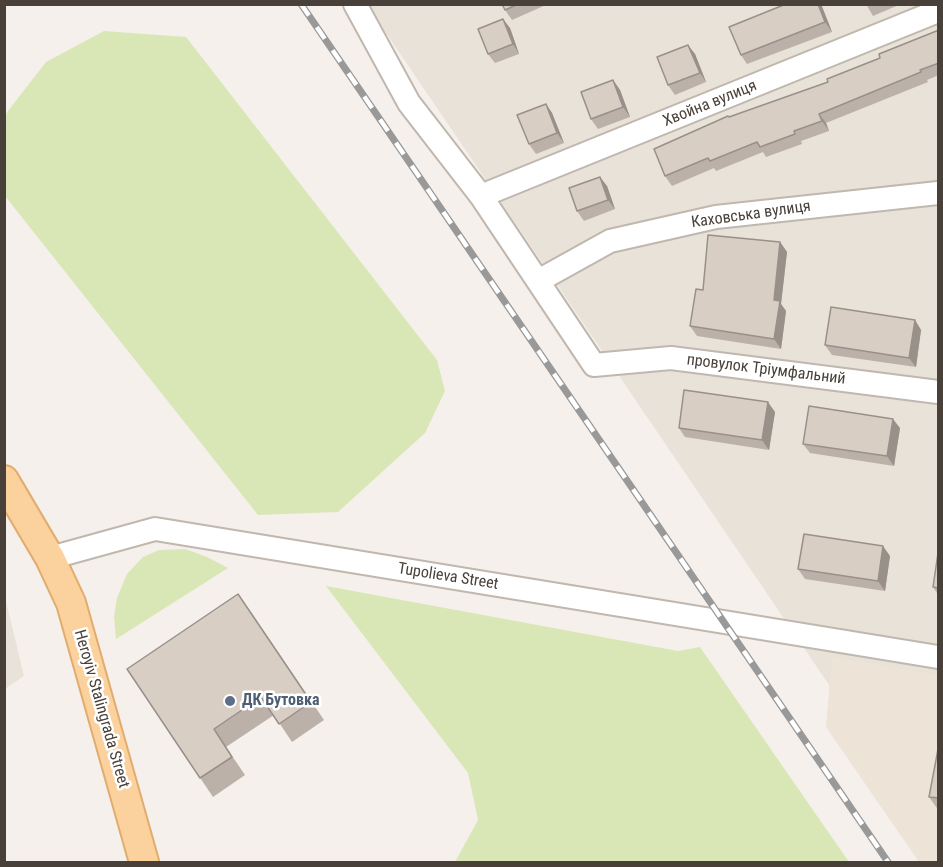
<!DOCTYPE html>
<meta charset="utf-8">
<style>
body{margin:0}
#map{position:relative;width:943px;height:867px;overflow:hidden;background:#f5f0eb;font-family:"Roboto Condensed",sans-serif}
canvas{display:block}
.frame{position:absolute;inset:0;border:6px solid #494039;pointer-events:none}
</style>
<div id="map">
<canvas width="943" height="867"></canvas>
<div class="frame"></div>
</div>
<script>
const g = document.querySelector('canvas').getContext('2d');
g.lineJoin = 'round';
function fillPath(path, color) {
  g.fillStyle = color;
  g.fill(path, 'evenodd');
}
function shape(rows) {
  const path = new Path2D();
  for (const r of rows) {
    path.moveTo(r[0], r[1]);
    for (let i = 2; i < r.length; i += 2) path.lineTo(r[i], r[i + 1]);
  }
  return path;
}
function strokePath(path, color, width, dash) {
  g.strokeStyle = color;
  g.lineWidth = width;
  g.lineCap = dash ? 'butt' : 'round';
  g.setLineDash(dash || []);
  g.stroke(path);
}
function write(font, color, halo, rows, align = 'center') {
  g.font = font + ' "Roboto Condensed",sans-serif';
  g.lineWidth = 5;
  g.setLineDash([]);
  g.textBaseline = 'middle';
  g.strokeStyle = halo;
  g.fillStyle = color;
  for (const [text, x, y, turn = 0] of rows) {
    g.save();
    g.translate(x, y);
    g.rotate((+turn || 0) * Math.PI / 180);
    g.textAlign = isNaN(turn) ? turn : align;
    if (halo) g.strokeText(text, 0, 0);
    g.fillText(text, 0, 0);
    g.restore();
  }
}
fillPath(shape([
 [367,5,938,5,938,846,874,751],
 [5,597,24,676,5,689,4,689]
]), '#e9e2d9');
fillPath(shape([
 [832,657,938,675,938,862,919,862,826,727]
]), '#ede3d6');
fillPath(shape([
 [104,31,186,37,437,360,445,391,425,433,338,512,258,515,5,196,4,119,8,111,46,62],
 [185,549,207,557,228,568,116,639,114,617,117,598,127,574,143,557,159,550],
 [326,586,678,651,700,647,849,862,455,862,478,820,468,773]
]), '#d9e7b6');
const minor = shape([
 [355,4,409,103,481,196,594,365,671,358,938,392],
 [481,196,938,11],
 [538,281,610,241,716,217,938,193],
 [50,558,155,529,938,657]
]);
const major = shape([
 [4,480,50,558,71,603,144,862]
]);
strokePath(minor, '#c0b7ae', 26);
strokePath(major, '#e1ac6d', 32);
strokePath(minor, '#fff', 22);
strokePath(major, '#fbd29e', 28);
const rail = shape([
 [301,4,888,862]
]);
strokePath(rail, '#999', 7);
strokePath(rail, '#fff', 4.5, [14]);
fillPath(shape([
 [502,4,548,4,512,20,505,10],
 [786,4,821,4,832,32,747,64,741,55],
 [866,4,901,4,873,16],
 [510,28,519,54,495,63,488,54],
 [939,30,939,75,927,80,928,82,826,123,829,131,801,141,802,144,766,157,763,152,716,171,714,168,672,186,665,176,730,117,828,82],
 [695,54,706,82,675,95,668,85],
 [613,80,620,90,630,117,598,129,591,119],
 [546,104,552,113,564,143,536,154,529,144],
 [607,186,615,209,584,221,577,211],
 [780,242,787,252,781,304,786,311,781,349,697,336,690,326,703,290],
 [915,320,921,330,916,367,832,355,825,345],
 [775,412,769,450,685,437,679,428],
 [900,428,894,466,810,453,803,444],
 [939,553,939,596,933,587],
 [890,556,885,591,805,579,798,569],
 [251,612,324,720,292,742,274,715,226,747,245,775,213,797,127,669],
 [939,744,939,811,929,797]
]), '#bbb1a9');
fillPath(shape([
 [818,4,821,4,832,32,825,22],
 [503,19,510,28,519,54,513,44],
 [688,45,695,54,706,82,700,73],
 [613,80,620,90,630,117,623,107],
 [546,104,552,113,564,143,557,133],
 [819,114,826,123,829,131,822,121],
 [600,177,607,186,615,209,608,200],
 [780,242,787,252,781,304,786,311,781,349,774,339,774,300],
 [915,320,921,330,916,367,909,358],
 [768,402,775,412,769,450,762,440],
 [893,419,900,428,894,466,887,456],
 [883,546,890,556,885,591,878,581]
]), '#989089');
const building = shape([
 [502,4,518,4,505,10,502,4],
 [786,4,818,4,825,22,741,55,729,27,786,4],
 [503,19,513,44,488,54,478,29,503,19],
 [939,30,939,63,920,70,921,72,819,114,822,121,794,131,795,134,760,147,757,142,710,161,708,158,665,176,654,149,728,116,729,117,828,82,827,79,880,58,879,54,939,30],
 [688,45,700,73,668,85,657,57,688,45],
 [613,80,623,107,591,119,581,92,613,80],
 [546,104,557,133,529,144,517,115,546,104],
 [600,177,608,200,577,211,569,188,600,177],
 [708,235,780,242,774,300,780,301,774,339,690,326,696,289,703,290,708,235],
 [831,307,915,320,909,358,825,345,831,307],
 [684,390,768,402,762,440,679,428,684,390],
 [809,406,893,419,887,456,803,444,809,406],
 [804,534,883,546,878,581,798,569,804,534],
 [938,553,939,553,939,588,933,587,938,553],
 [238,594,311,702,279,724,261,697,214,729,232,757,200,778,127,669,238,594],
 [939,744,939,798,929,797,939,744]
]);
fillPath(building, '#d9cec4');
strokePath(building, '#989089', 1.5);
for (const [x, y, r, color] of [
 [230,701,6,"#5c6f8a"]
]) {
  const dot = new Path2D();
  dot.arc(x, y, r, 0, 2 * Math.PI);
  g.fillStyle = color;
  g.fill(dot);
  strokePath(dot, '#fff', 2);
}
write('16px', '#494039', '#fff', [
 ["Хвойна вулиця",710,104,-22],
 ["Каховська вулиця",751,215,-8],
 ["провулок Тріумфальний",766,370,7],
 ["Tupolieva Street",448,577,9],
 ["Heroyiv Stalingrada Street",101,709,74]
]);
write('bold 16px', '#4e5e75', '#fff', [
 ["ДК Бутовка",242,701]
], 'left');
</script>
